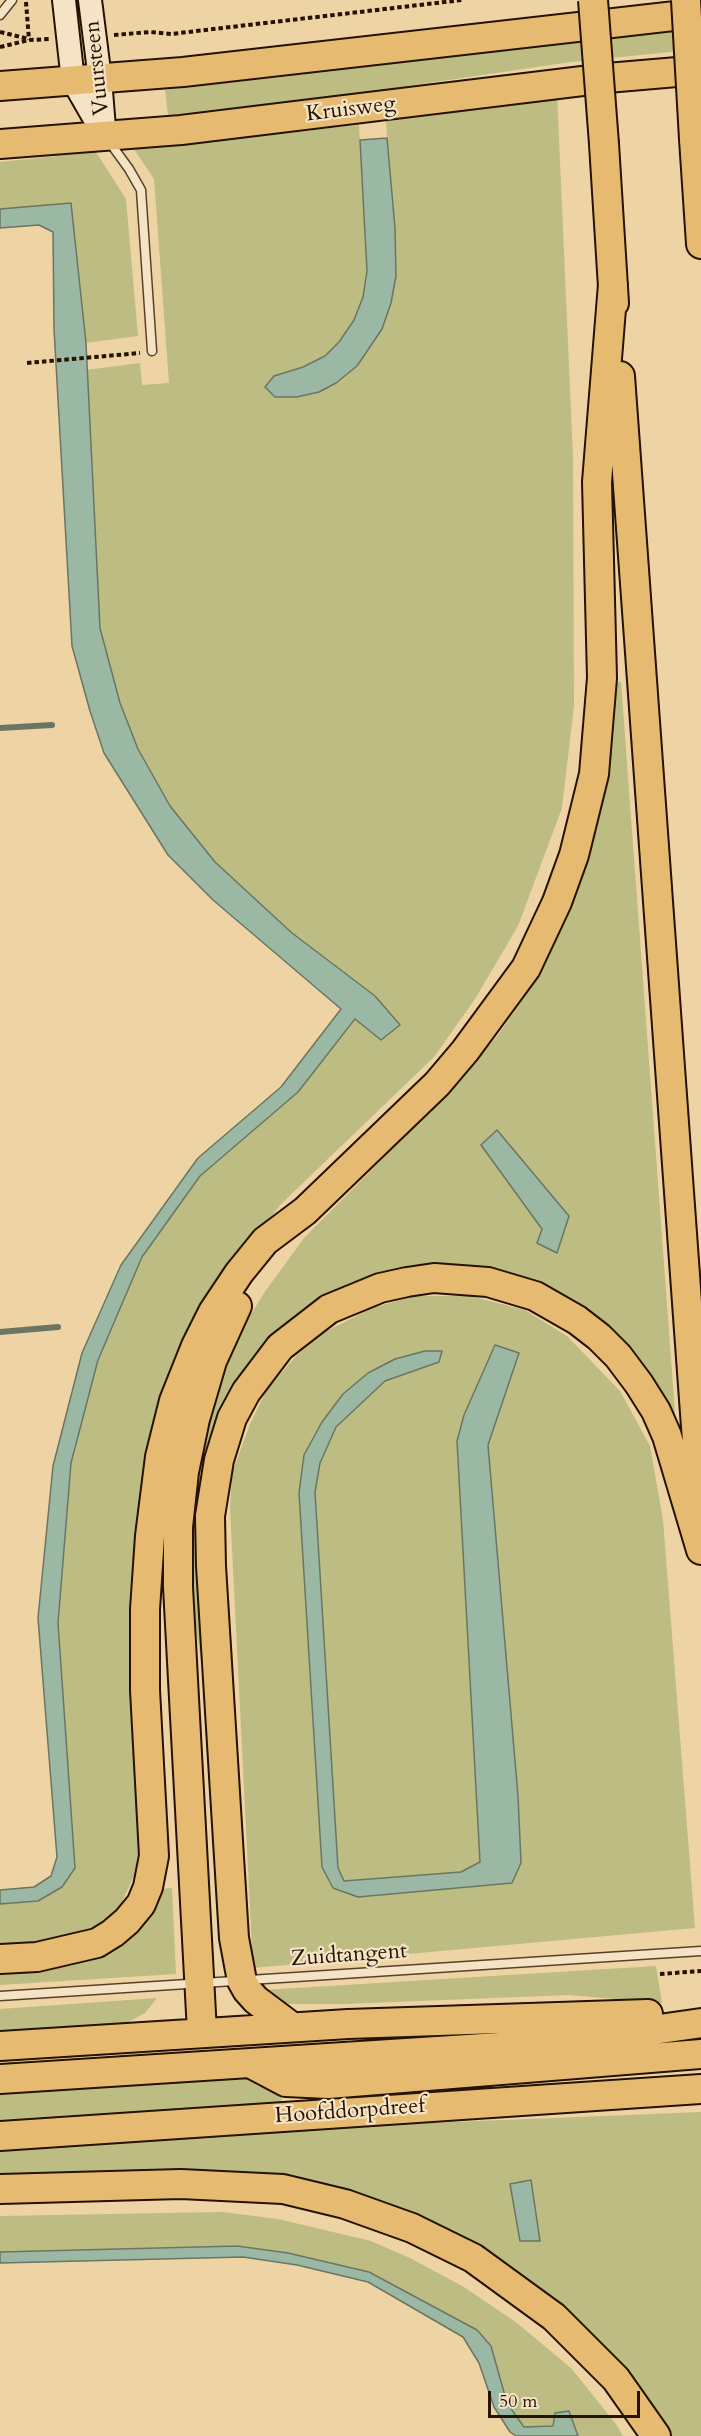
<!DOCTYPE html>
<style>
body{margin:0}
#map{position:relative;width:701px;height:2436px;overflow:hidden;background:#eed4a4;font-family:Cardo,serif}
canvas{display:block}
.scale{position:absolute;left:488px;top:2391px;width:152px;height:27px;box-sizing:border-box;border:3px solid #251200;border-top:0;padding-left:8px;font-size:18px;line-height:21px;white-space:nowrap;color:#251200;-webkit-text-stroke:4px #f4e3c4;paint-order:stroke}
</style>
<div id="map">
<canvas width="701" height="2436"></canvas>
<div class="scale">50 m</div>
</div>
<script>
const g = document.querySelector('canvas').getContext('2d');
g.lineJoin = 'round';
function fillPath(path, color) {
  g.fillStyle = color;
  g.fill(path, 'evenodd');
}
function shape(rows) {
  const path = new Path2D();
  for (const r of rows) {
    path.moveTo(r[0], r[1]);
    for (let i = 2; i < r.length; i += 2) path.lineTo(r[i], r[i + 1]);
  }
  return path;
}
function strokePath(path, color, width, dash) {
  g.strokeStyle = color;
  g.lineWidth = width;
  g.lineCap = dash ? 'butt' : 'round';
  g.setLineDash(dash || []);
  g.stroke(path);
}
function write(font, color, halo, rows, align = 'center') {
  g.font = font + ' Cardo,serif';
  g.lineWidth = 4.5;
  g.setLineDash([]);
  g.textBaseline = 'middle';
  g.strokeStyle = halo;
  g.fillStyle = color;
  for (const [text, x, y, turn = 0] of rows) {
    g.save();
    g.translate(x, y);
    g.rotate((+turn || 0) * Math.PI / 180);
    g.textAlign = isNaN(turn) ? turn : align;
    if (halo) g.strokeText(text, 0, 0);
    g.fillText(text, 0, 0);
    g.restore();
  }
}
fillPath(shape([
 [701,28,701,49,571,62,354,94,168,115,165,90,333,71,519,47],
 [557,93,573,457,574,706,562,808,518,926,475,999,434,1057,281,1204,213,1291,176,1365,143,1830,137,1869,118,1911,79,1936,0,1951,0,1904,38,1901,62,1887,58,1623,71,1463,98,1360,142,1257,200,1176,298,1092,375,996,292,933,215,862,169,806,138,749,120,703,100,628,86,370,140,363,142,385,169,383,154,179,134,149,359,125,367,271,363,297,354,320,333,349,315,362,274,376,273,395,281,398,357,366,369,349,386,319,393,293,396,260,386,121],
 [96,152,126,199,138,336,86,343,71,204,0,209,0,162],
 [621,682,676,1426,529,1286,357,1288,222,1427,211,1659,201,1661,186,1560,191,1493,216,1385,236,1339,264,1293,304,1238,455,1086,498,1035,534,983,562,927,588,852,610,683],
 [497,1130,569,1216,537,1243,543,1229],
 [415,1296,470,1296,525,1310,567,1336,620,1391,650,1446,663,1520,695,1928,253,1968,230,1509,232,1473,250,1424,267,1389,297,1355,327,1331,372,1308],
 [495,1345,518,1353,488,1445,518,1796,512,1883,333,1888,322,1867,299,1493,304,1455,322,1422,343,1394,368,1373,439,1362,385,1381,336,1427,320,1463,315,1492,338,1868,344,1881,461,1872,480,1862,464,1415],
 [172,1888,176,1974,0,1985,0,1965,44,1962,157,1889],
 [656,1966,662,2003,569,1995,345,2004,289,2004,272,2000,263,1990],
 [157,1998,145,2013,119,2027,0,2035,0,2009],
 [240,2074,258,2086,281,2093,282,2106,0,2124,0,2090],
 [701,2112,701,2436,667,2436,657,2418,409,2213,0,2177,0,2147,330,2127],
 [531,2180,540,2240,520,2241,510,2184],
 [222,2212,278,2219,371,2241,410,2258,464,2287,517,2323,571,2368,616,2424,623,2436,578,2436,569,2411,555,2413,553,2426,524,2427,507,2403,491,2346,369,2272,288,2253,237,2246,0,2252,0,2216]
]), '#bdbc82');
const water = shape([
 [387,138,395,228,396,276,391,303,382,329,357,366,336,383,319,392,297,397,275,397,265,387,274,376,303,367,325,356,339,342,354,320,363,297,367,271,360,140,387,138],
 [71,203,86,343,100,628,120,703,138,749,170,806,215,862,292,933,375,996,400,1025,381,1040,355,1019,298,1092,200,1176,142,1257,98,1360,71,1463,58,1623,75,1868,62,1887,38,1901,0,1904,0,1890,34,1887,51,1876,57,1857,38,1618,53,1466,82,1353,121,1265,198,1158,281,1087,341,1009,213,900,168,855,104,753,90,711,72,646,54,329,53,232,39,225,0,228,0,209,71,203],
 [497,1130,569,1216,557,1253,537,1243,542,1229,481,1145,497,1130],
 [495,1345,519,1353,488,1445,518,1796,521,1863,512,1883,358,1897,333,1888,322,1867,299,1493,304,1455,322,1422,343,1394,368,1373,395,1359,425,1351,442,1351,439,1362,385,1381,336,1427,320,1463,315,1492,338,1868,344,1881,461,1872,480,1862,457,1441,464,1415,495,1345],
 [531,2180,540,2241,520,2241,510,2184,531,2180],
 [237,2246,288,2253,369,2272,477,2330,491,2346,507,2403,524,2427,553,2426,555,2413,569,2411,578,2436,516,2436,510,2432,494,2407,479,2363,463,2337,368,2282,297,2265,243,2257,0,2263,0,2252,237,2246]
]);
fillPath(water, '#9ab8a3');
strokePath(water, '#6b7662', 1.5);
strokePath(shape([
 [0,728,52,725],
 [0,1332,58,1327]
]), '#6b7662', 6);
const lane = shape([
 [0,15,12,0],
 [108,140,129,169,141,190,152,351],
 [0,1996,701,1951]
]);
const secondary = shape([
 [64,0,73,81,104,135],
 [90,0,100,79,104,128]
]);
const highway = shape([
 [0,86,183,72,701,13],
 [694,139,701,244],
 [0,144,181,130,607,78,701,70],
 [604,144,614,303],
 [620,376,701,1496],
 [0,1959,37,1957,97,1943,113,1933,127,1921,141,1904,148,1887,154,1856,145,1690,145,1609,150,1536,160,1457,174,1401,196,1346,213,1312,239,1273,265,1241,305,1211,437,1084,465,1051,526,968,557,902,574,855,594,774,602,678,597,482,613,284],
 [292,2027,256,2000,247,1990,242,1981,234,1938,211,1566,210,1516,219,1460,232,1418,246,1392,280,1347,329,1309,380,1288,407,1282,434,1278,488,1282,535,1296,577,1320,599,1337,618,1356,639,1384,656,1411,667,1436,701,1550],
 [202,2032,178,1587,178,1527,184,1472,195,1419,212,1361,237,1306],
 [0,2046,348,2024,648,2014],
 [250,2063,286,2082,328,2084,701,2054],
 [0,2079,562,2043,701,2023],
 [0,2136,701,2089],
 [0,2189,181,2184,283,2189,345,2204,412,2228,473,2258,554,2317,616,2379,656,2436]
]);
strokePath(lane, '#574229', 11);
strokePath(secondary, '#251200', 26);
strokePath(highway, '#251200', 32);
strokePath(shape([
 [26,2,29,40],
 [0,32,29,39],
 [114,35,150,32,171,34,462,0],
 [0,47,29,40,50,39],
 [27,363,140,353],
 [660,1974,701,1971]
]), '#251200', 4, [4.5, 3]);
strokePath(lane, '#f4e3c4', 8);
strokePath(secondary, '#f4e3c4', 22);
strokePath(highway, '#e7ba72', 28);
const highwayBridge = shape([
 [593,0,604,144],
 [686,0,694,139]
]);
strokePath(highwayBridge, '#251200', 32, []);
strokePath(highwayBridge, '#e7ba72', 28);
write('22px', '#251200', '#f4e3c4', [
 ["Vuursteen",98,68,-96],
 ["Kruisweg",351,110,-7],
 ["Zuidtangent",349,1956,-4],
 ["Hoofddorpdreef",350,2112,-4]
]);
</script>
